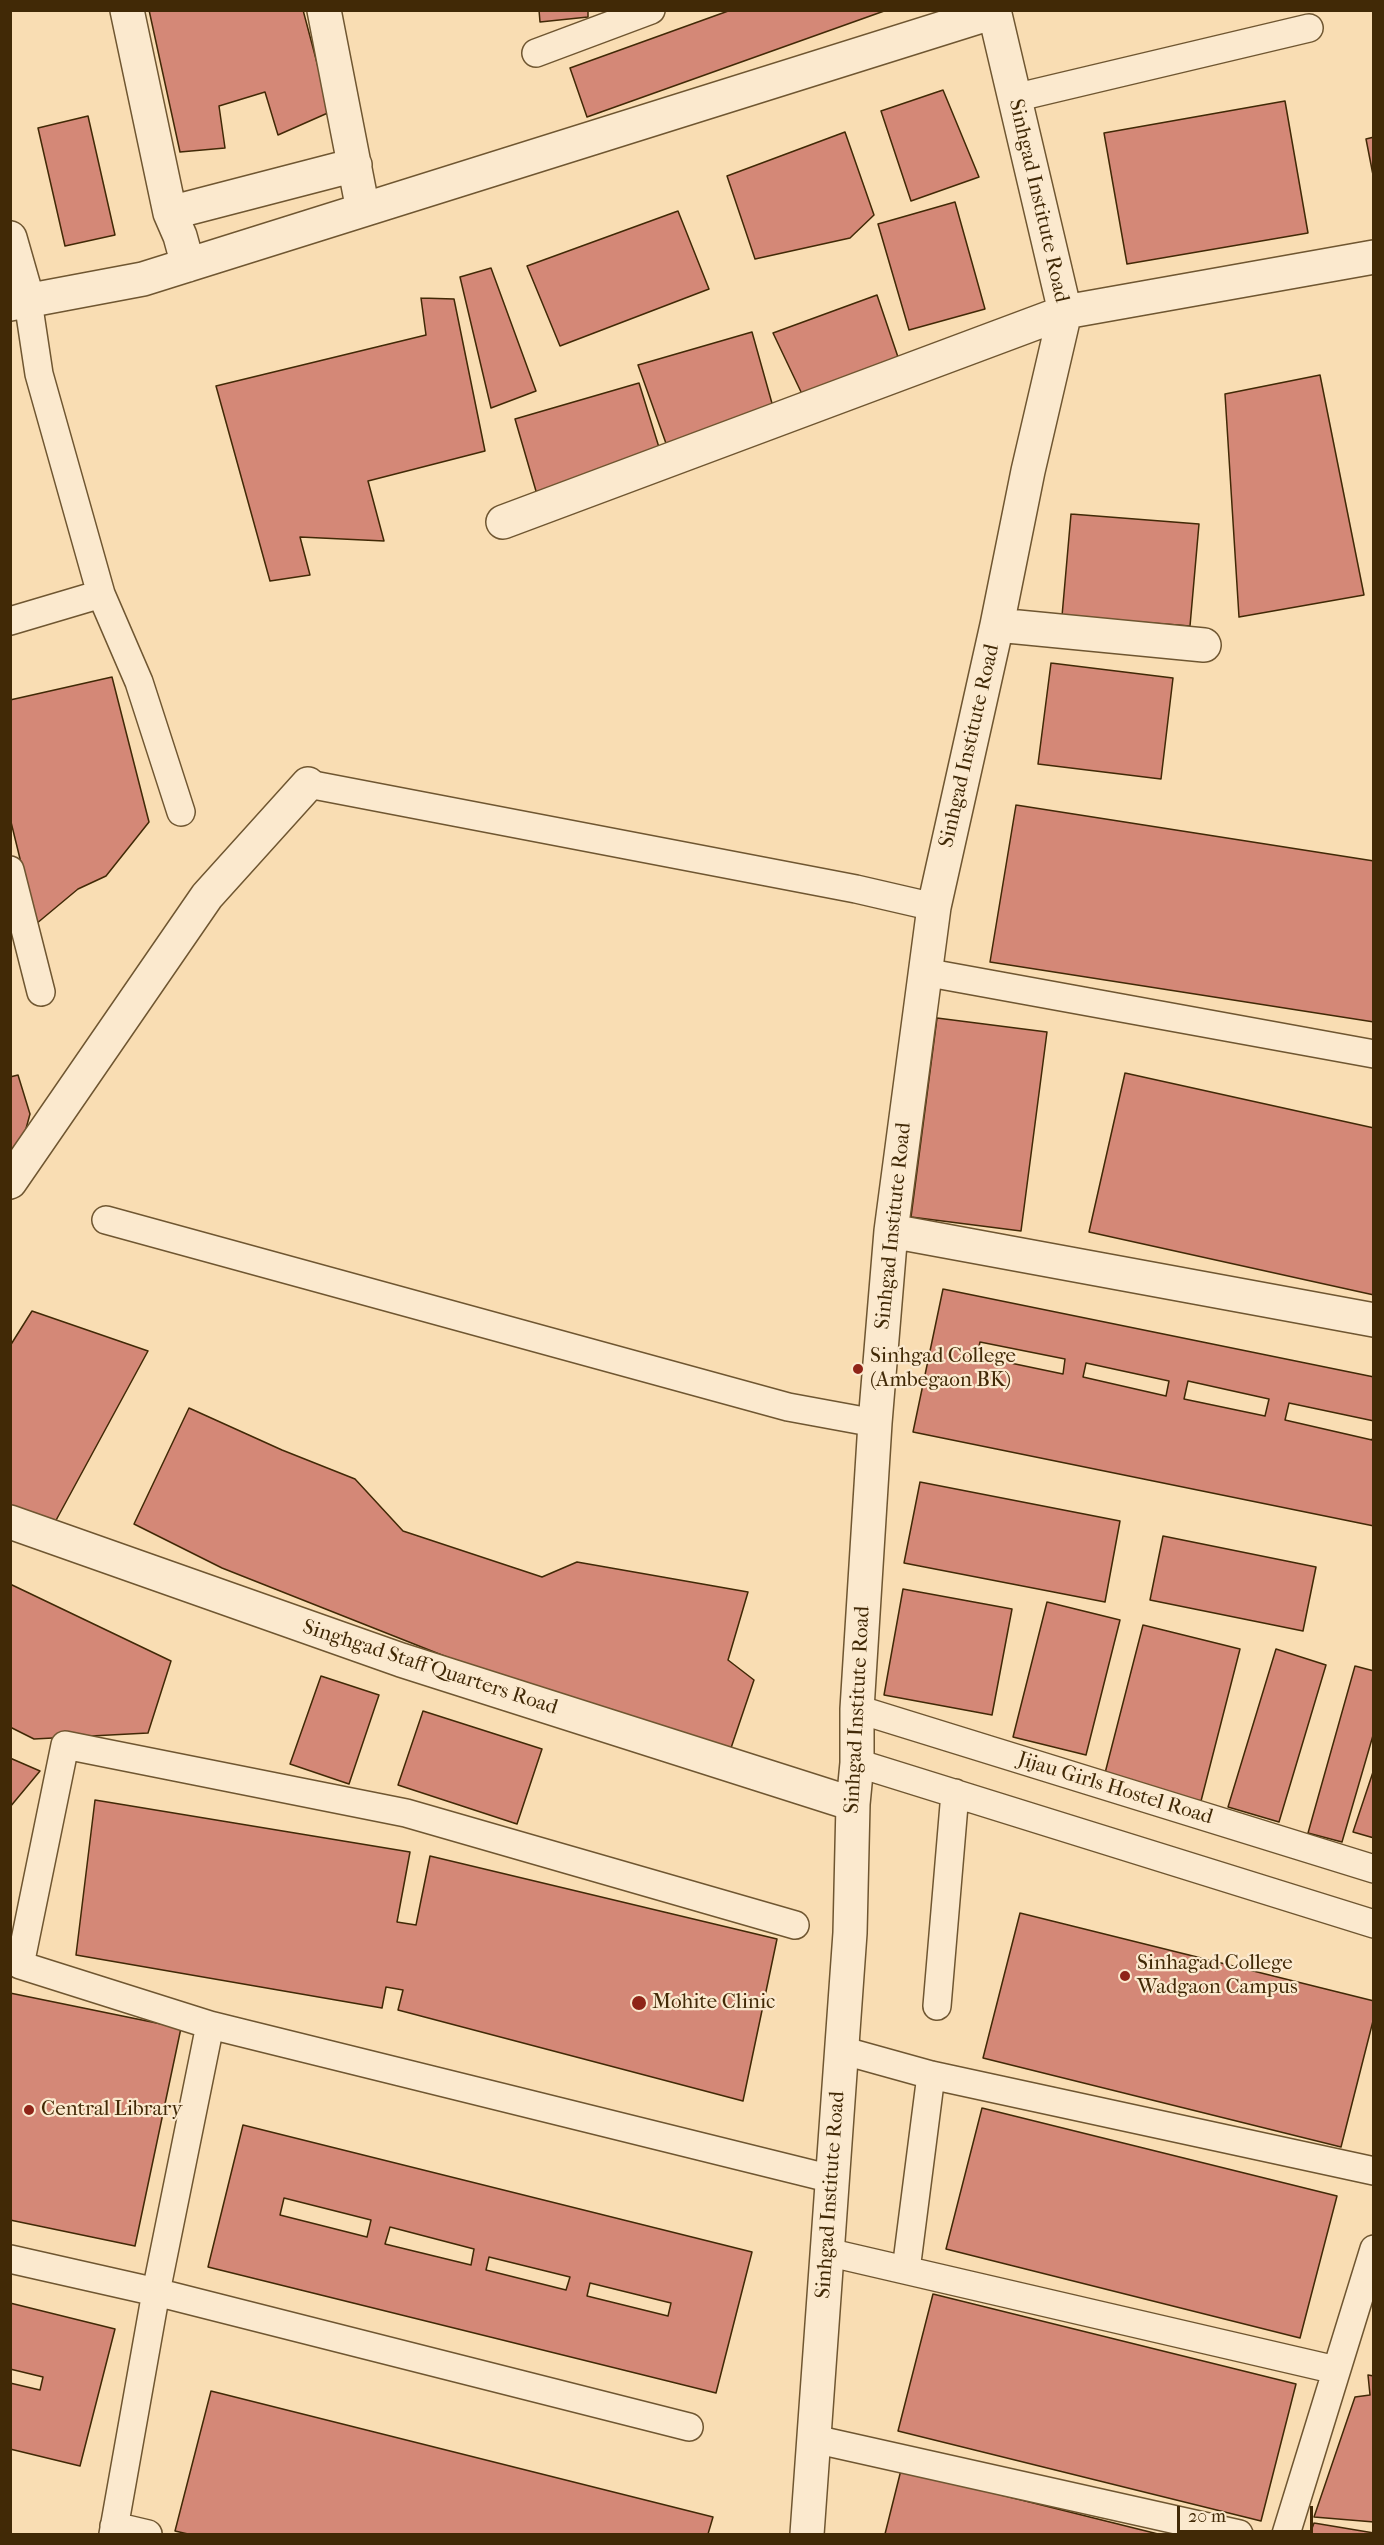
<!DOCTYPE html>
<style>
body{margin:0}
#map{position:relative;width:1384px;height:2545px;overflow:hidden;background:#f9ddb3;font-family:"IM FELL French Canon",serif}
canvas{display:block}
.frame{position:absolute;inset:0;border:12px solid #412906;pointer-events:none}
.scale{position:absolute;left:1177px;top:2506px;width:136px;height:27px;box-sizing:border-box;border:3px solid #412906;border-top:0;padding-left:8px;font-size:18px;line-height:21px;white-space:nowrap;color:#412906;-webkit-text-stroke:4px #fbe9ce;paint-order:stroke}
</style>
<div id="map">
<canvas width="1384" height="2545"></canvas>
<div class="frame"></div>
<div class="scale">20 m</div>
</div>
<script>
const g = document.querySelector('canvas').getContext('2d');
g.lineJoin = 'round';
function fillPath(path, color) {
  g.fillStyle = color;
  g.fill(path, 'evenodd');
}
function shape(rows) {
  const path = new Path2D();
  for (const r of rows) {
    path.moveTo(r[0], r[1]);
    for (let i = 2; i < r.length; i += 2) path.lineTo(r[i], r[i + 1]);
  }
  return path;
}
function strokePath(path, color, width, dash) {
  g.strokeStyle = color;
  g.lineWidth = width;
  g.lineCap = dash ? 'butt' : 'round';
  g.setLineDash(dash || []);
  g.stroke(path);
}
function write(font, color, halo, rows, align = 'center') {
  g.font = font + ' "IM FELL French Canon",serif';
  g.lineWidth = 4.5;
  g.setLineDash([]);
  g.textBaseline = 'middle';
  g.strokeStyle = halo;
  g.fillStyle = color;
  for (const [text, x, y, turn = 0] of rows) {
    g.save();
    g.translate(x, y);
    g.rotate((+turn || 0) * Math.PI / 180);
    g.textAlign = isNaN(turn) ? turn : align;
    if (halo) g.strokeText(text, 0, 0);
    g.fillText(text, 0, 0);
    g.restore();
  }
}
const building = shape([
 [149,10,303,10,330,112,278,135,265,92,219,106,225,148,180,152,149,10],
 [539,10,588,10,588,17,540,22,539,10],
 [731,10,887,10,587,117,570,68,731,10],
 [943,90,979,177,911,201,881,111,943,90],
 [1285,101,1308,233,1127,264,1104,133,1285,101],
 [88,116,115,235,65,246,38,128,88,116],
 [845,132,874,215,850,238,755,259,727,176,845,132],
 [1374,137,1374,180,1366,139,1374,137],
 [955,202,985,309,909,330,878,224,955,202],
 [678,211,709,289,560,346,527,266,678,211],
 [491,268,536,391,491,408,460,277,491,268],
 [877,295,899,360,802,394,773,333,877,295],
 [421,298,454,299,485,451,368,481,384,541,300,537,310,575,270,581,216,386,426,335,421,298],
 [752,332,775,414,668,449,638,365,752,332],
 [1320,375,1364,595,1239,617,1225,394,1320,375],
 [639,383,662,457,538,498,515,419,639,383],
 [1071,514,1199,524,1190,626,1062,616,1071,514],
 [1051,663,1173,678,1161,779,1038,764,1051,663],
 [112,677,149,822,106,876,78,889,36,924,10,818,10,700,112,677],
 [1016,805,1374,861,1374,1022,990,962,1016,805],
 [937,1018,1047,1032,1021,1231,911,1217,937,1018],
 [1125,1073,1374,1128,1374,1295,1089,1232,1125,1073],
 [18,1075,30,1114,24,1136,10,1165,10,1077,18,1075],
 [943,1289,1374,1377,1374,1421,1289,1403,1285,1420,1372,1440,1374,1434,1374,1526,913,1432,943,1289],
 [980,1342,1065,1359,1063,1374,977,1356,980,1342],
 [1086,1363,1169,1381,1166,1396,1083,1377,1086,1363],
 [1188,1381,1269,1399,1265,1416,1184,1399,1188,1381],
 [32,1311,148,1351,54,1524,10,1505,10,1346,32,1311],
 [189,1408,282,1450,355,1479,403,1531,542,1577,577,1562,748,1592,728,1660,754,1680,731,1748,462,1663,222,1568,134,1524,189,1408],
 [920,1482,1120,1521,1105,1602,904,1563,920,1482],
 [1163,1536,1316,1567,1303,1631,1150,1600,1163,1536],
 [10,1584,171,1661,148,1733,34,1739,10,1727,10,1584],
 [903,1589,1012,1609,992,1715,884,1695,903,1589],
 [1047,1602,1120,1620,1086,1755,1013,1737,1047,1602],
 [1143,1625,1240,1649,1201,1801,1104,1777,1143,1625],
 [1276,1649,1326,1665,1279,1822,1228,1807,1276,1649],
 [1355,1666,1374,1671,1374,1732,1342,1842,1308,1833,1355,1666],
 [321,1676,379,1695,349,1784,290,1764,321,1676],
 [423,1711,542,1749,517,1824,398,1785,423,1711],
 [10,1758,40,1771,10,1807,10,1758],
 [1374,1769,1374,1838,1353,1832,1374,1769],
 [95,1800,410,1852,397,1922,416,1925,430,1856,777,1939,743,2101,398,2010,403,1990,386,1987,382,2008,76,1955,95,1800],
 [1020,1913,1374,2001,1374,2017,1341,2147,983,2058,1020,1913],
 [10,1993,181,2028,135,2246,10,2220,10,1993],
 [982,2108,1337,2196,1300,2338,946,2249,982,2108],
 [243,2125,752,2252,716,2393,208,2267,243,2125],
 [284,2198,371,2220,367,2237,280,2215,284,2198],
 [390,2227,474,2249,471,2265,385,2244,390,2227],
 [489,2257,570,2277,566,2290,486,2270,489,2257],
 [590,2283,671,2303,668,2316,587,2296,590,2283],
 [933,2294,1296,2384,1261,2521,898,2431,933,2294],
 [10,2303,115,2329,80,2466,10,2449,10,2303],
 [10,2369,43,2377,40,2390,10,2383,10,2369],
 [1368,2375,1374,2376,1374,2522,1314,2517,1355,2397,1370,2395,1368,2375],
 [211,2391,713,2517,708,2534,188,2534,175,2531,211,2391],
 [901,2470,1158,2534,885,2534,901,2470],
 [1314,2523,1374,2533,1374,2534,1310,2534,1314,2523]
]);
fillPath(building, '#d48877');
strokePath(building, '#412906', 1.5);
const lane = shape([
 [536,53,651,10],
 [1014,98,1309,28],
 [28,301,39,374,101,594,139,682,181,812],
 [10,621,101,594],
 [308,784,856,889,934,907],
 [10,870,41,992],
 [924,972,1374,1054],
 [106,1220,788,1407,875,1423],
 [857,1709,1374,1869],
 [857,1763,1374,1924],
 [937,2006,955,1793],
 [210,2025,20,1965,65,1745,406,1813,795,1925],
 [841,2050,931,2075,1374,2171],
 [827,2252,1336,2370],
 [10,2259,156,2292,689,2427],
 [906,2270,931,2075],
 [814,2439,1239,2534],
 [114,2526,148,2534],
 [113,2534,156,2292,210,2025,832,2179],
 [1286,2534,1374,2249]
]);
const street = shape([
 [127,10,170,213,180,236,188,265],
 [324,10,363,210],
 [170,213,355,165],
 [10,238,28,301],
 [10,304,143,279,994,12],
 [503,522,1065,312,1374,257],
 [997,625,1204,645],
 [10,1182,207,896,308,784],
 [891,1231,1374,1320],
 [10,1522,401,1660,853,1804],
 [807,2534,850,1933,853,1804,857,1763,857,1709,875,1423,891,1231,934,907,997,625,1028,471,1065,312,994,10]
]);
strokePath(lane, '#6f5631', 30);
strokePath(street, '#6f5631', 36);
strokePath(lane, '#fbe9ce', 27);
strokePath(street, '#fbe9ce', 33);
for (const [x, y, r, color] of [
 [858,1369,6,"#8f2418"],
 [1125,1976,6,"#8f2418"],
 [639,2003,8,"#8f2418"],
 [29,2110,6,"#8f2418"]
]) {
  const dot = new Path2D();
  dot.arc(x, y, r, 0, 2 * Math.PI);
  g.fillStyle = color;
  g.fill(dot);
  strokePath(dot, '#fbe9ce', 2);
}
write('21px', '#412906', '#fbe9ce', [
 ["Sinhgad Institute Road",1038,201,77],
 ["Sinhgad Institute Road",970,746,-77],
 ["Sinhgad Institute Road",894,1226,-84],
 ["Singhgad Staff Quarters Road",430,1668,18],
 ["Sinhgad Institute Road",858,1710,-87],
 ["Jijau Girls Hostel Road",1115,1789,17],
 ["Sinhgad Institute Road",831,2195,-86]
]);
write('21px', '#412906', '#fbe9ce', [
 ["Sinhgad College",870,1357],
 ["(Ambegaon BK)",870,1381],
 ["Sinhagad College",1137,1964],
 ["Wadgaon Campus",1137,1988],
 ["Mohite Clinic",652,2003],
 ["Central Library",41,2110]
], 'left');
</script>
